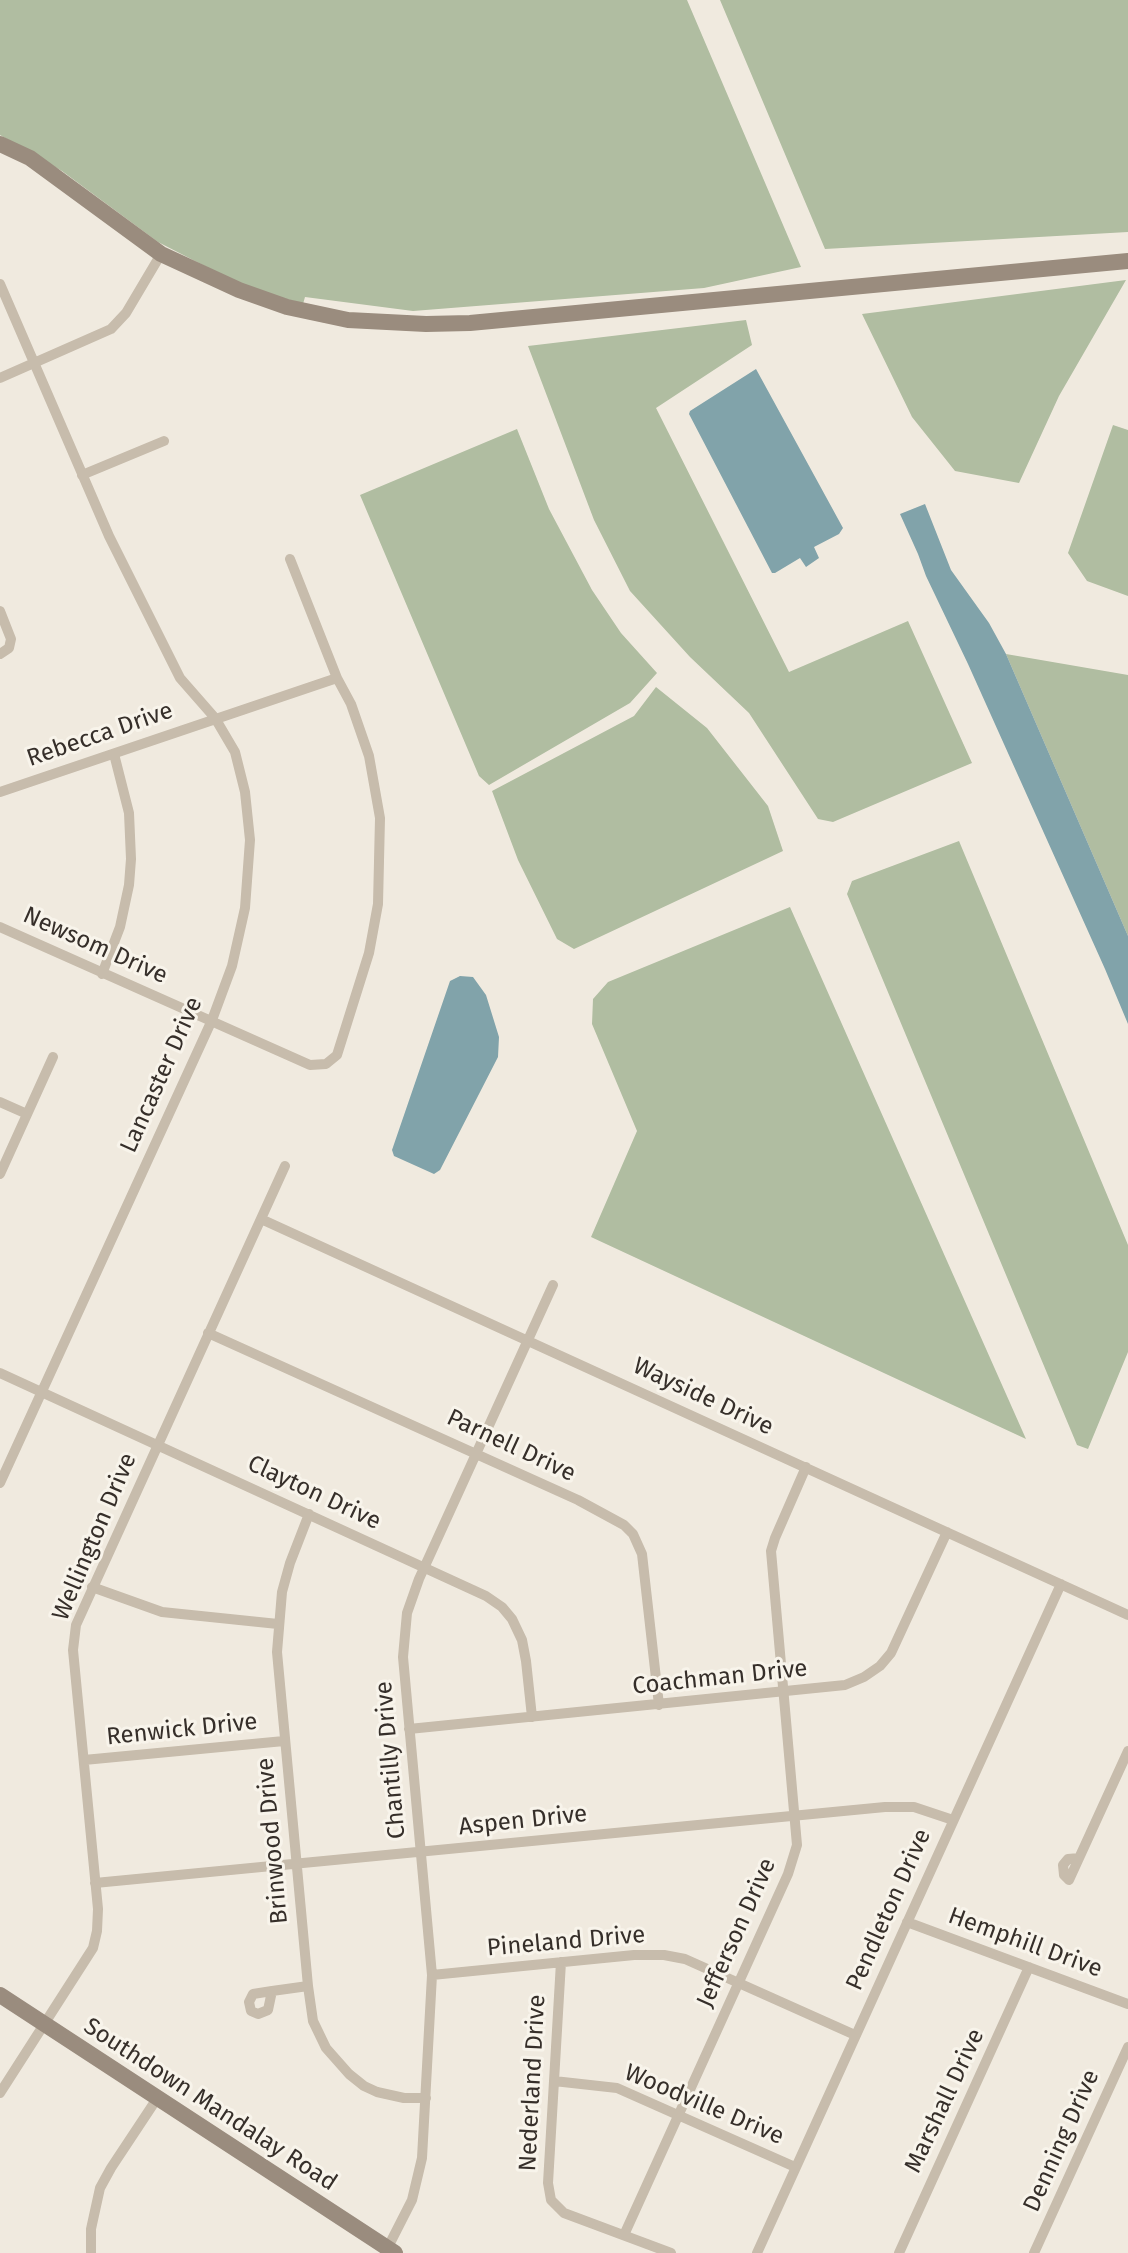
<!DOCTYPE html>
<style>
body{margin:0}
canvas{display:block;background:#f0eadf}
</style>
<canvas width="1128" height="2253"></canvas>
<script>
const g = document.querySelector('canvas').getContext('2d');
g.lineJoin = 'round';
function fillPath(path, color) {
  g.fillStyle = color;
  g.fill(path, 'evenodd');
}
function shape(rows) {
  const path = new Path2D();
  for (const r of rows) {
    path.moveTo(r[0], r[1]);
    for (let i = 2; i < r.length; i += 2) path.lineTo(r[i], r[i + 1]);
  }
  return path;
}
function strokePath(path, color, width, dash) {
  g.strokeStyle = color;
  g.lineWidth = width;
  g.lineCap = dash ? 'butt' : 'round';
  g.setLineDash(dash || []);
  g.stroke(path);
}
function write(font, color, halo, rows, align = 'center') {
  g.font = font + ' "Fira Sans",sans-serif';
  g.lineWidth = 6;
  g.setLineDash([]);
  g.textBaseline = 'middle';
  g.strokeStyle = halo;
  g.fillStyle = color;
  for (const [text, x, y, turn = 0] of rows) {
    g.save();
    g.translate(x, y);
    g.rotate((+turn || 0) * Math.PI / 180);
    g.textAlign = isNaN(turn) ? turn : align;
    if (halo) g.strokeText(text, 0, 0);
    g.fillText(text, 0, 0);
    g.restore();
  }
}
fillPath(shape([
 [0,0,687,0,801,267,704,288,413,311,305,297,303,304,266,293,228,278,158,242,62,171,0,135],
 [720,0,1128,0,1128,232,825,249],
 [1126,280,1059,396,1019,483,955,471,912,417,862,314],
 [746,320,752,345,656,408,789,672,908,621,972,763,833,822,818,819,749,713,690,657,630,591,594,520,528,346],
 [1113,425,1128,430,1128,596,1087,581,1068,553],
 [517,429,549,509,592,590,621,633,657,673,630,703,489,785,479,776,360,495],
 [1006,654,1128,675,1128,936],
 [656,687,707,728,768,806,783,851,574,949,557,939,518,860,492,791,634,716],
 [959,841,1128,1245,1128,1352,1088,1449,1077,1445,847,894,852,881],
 [790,907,1026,1439,591,1237,637,1131,592,1024,593,999,608,982]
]), '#b0bda1');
fillPath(shape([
 [756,369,843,528,839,534,814,547,819,558,806,567,800,558,775,573,772,573,689,414,690,411],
 [925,504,951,570,989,623,1006,654,1128,936,1128,1024,1105,969,968,664,926,576,918,554,900,514],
 [460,976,473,977,486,995,499,1037,498,1057,440,1170,434,1174,394,1156,392,1150,450,981]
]), '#81a3aa');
strokePath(shape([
 [0,284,109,536,180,678,215,718,235,752,245,792,250,840,245,908,232,966,212,1020,0,1483],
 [0,378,111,329,126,313,161,254],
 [82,475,164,441],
 [0,611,11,639,9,648,0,654],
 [0,792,337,678],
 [0,927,310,1065,326,1064,337,1055,369,953,378,904,380,818,369,756,351,704,337,678,290,559],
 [102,974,120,927,129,885,131,859,129,813,114,754],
 [0,1102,27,1114],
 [0,1174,53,1057],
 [261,1219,1128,1615],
 [208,1333,578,1500,624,1525,633,1534,642,1554,659,1705],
 [0,1373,486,1596,502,1607,512,1619,522,1640,526,1661,532,1717],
 [309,1514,290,1563,282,1592,277,1652,308,1986,313,2021,326,2048,349,2074,364,2086,377,2092,404,2098,426,2098],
 [92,1587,162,1612,278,1624],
 [409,1729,845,1685,864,1677,880,1666,891,1653,947,1532],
 [84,1760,284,1741],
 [1069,1880,1128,1751],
 [1069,1880,1064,1875,1063,1865,1068,1859,1079,1858],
 [95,1883,885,1807,914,1807,953,1820],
 [907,1922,1128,2004],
 [561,1962,548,2183,551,2200,564,2213,671,2253],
 [432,1975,634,1955,664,1955,685,1959,855,2035],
 [272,1991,268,2010,258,2014,251,2011,249,2002,253,1994,272,1991],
 [272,1991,308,1986],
 [554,2081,617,2088,795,2167],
 [0,2093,93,1948,97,1931,98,1909,73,1650,76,1625,285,1166],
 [624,2235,788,1874,797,1845,771,1551,775,1538,806,1467],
 [91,2253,91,2229,100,2188,111,2168,158,2097],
 [385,2253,412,2200,422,2158,432,1975,403,1657,407,1613,419,1579,553,1285],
 [757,2253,1061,1584],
 [899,2253,1029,1967],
 [1034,2253,1128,2047]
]), '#c7bcac', 10);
strokePath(shape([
 [0,144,30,158,161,254,239,290,287,307,348,320,426,324,470,323,1128,261],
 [0,1995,395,2253]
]), '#9a8c7e', 16);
write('24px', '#362f2a', '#f8f4eb', [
 ["Rebecca Drive",100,735,-19],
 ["Newsom Drive",95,946,24],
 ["Lancaster Drive",162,1075,-66],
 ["Wayside Drive",703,1397,25],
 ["Parnell Drive",511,1446,25],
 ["Clayton Drive",314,1493,25],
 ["Wellington Drive",95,1537,-67],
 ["Coachman Drive",720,1678,-6],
 ["Renwick Drive",182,1730,-6],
 ["Chantilly Drive",391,1760,-95],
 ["Aspen Drive",523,1821,-6],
 ["Brinwood Drive",273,1841,-95],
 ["Pendleton Drive",889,1910,-66],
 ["Jefferson Drive",737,1933,-66],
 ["Pineland Drive",566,1942,-5],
 ["Hemphill Drive",1025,1943,20],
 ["Nederland Drive",533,2083,-87],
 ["Marshall Drive",945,2101,-65],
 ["Southdown Mandalay Road",210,2105,33],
 ["Woodville Drive",704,2105,23],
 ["Denning Drive",1062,2141,-66]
]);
</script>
